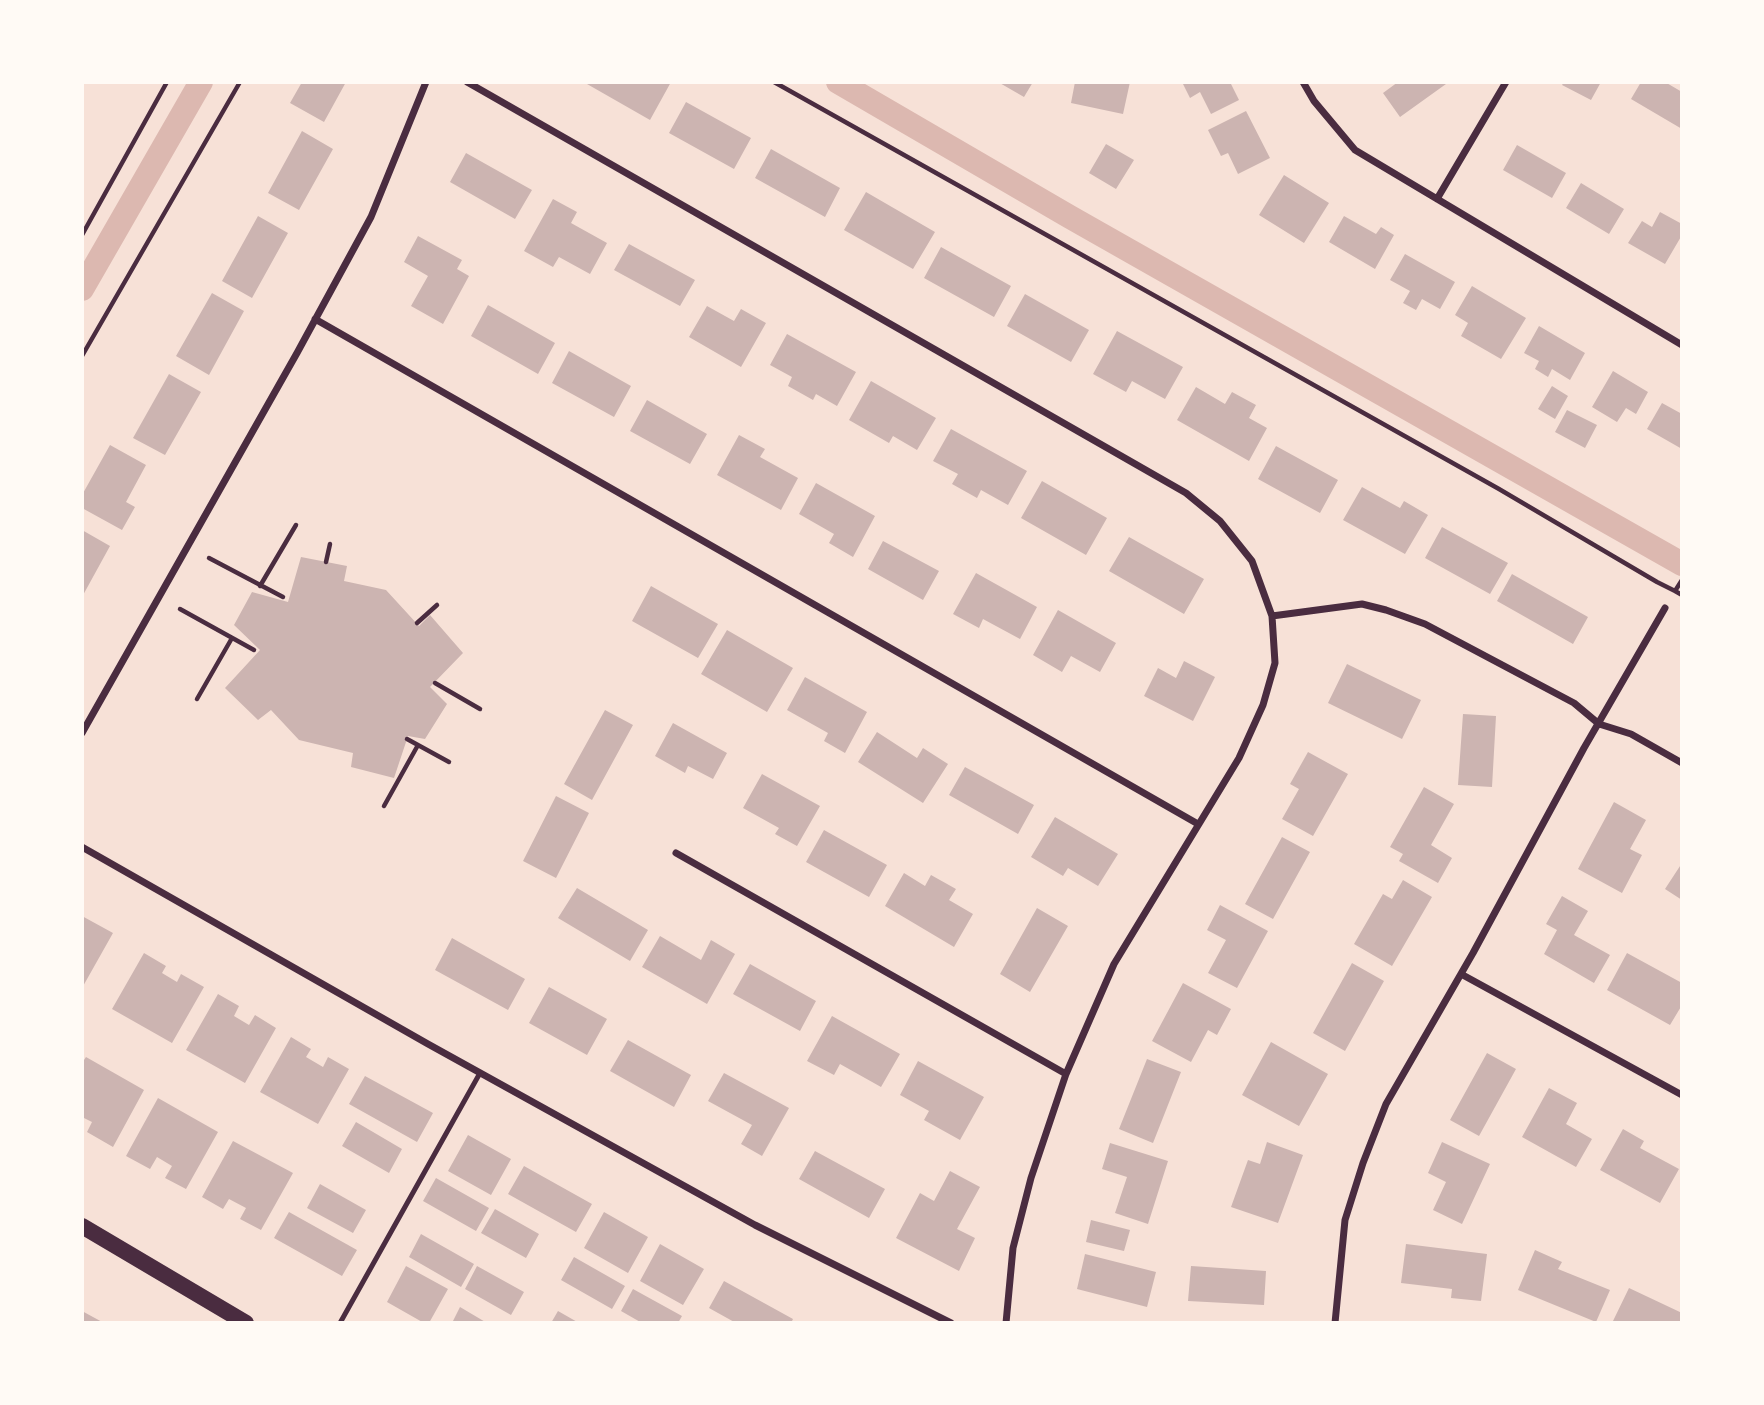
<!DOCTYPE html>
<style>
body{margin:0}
#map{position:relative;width:1764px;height:1405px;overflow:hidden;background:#f7e1d7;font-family:Overpass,sans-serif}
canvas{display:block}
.frame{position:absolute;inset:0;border:84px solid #fffaf5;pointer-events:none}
</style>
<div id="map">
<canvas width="1764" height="1405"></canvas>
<div class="frame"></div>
</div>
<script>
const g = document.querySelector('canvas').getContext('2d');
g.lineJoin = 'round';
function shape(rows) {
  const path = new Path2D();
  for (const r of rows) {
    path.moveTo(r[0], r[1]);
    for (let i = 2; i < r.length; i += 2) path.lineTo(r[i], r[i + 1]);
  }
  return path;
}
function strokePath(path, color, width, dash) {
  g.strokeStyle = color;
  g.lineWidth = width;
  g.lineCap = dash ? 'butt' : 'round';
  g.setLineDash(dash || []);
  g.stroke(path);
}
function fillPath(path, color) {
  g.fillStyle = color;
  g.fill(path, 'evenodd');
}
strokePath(shape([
 [838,82,1070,217,1682,564],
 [82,289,201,82]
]), '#dcb8b0', 24);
fillPath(shape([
 [302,82,346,82,324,122,290,103],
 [588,82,671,82,650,120,587,84],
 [998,82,1033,82,1024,97],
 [1075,82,1130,82,1123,114,1071,103],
 [1182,82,1230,82,1239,100,1211,114,1200,92,1190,98],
 [1398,82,1445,82,1446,84,1400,117,1383,93],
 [1564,82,1601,82,1591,100,1562,85],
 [1641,82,1665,82,1682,92,1682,129,1631,99],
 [686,102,751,138,734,169,669,133],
 [1246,111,1270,158,1238,174,1228,153,1221,156,1208,130],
 [302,131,333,149,299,210,268,193],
 [1106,144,1134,160,1116,189,1089,173],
 [1517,145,1566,173,1552,198,1503,170],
 [771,149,840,188,825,217,755,178],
 [466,153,532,190,515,219,450,182],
 [1284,175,1329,203,1304,243,1259,215],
 [1581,183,1624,209,1609,234,1566,208],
 [866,192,935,232,913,269,844,230],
 [553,199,577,212,571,223,607,243,590,274,559,257,553,267,524,251],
 [1660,212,1682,224,1682,235,1665,264,1628,243,1642,221,1652,227],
 [258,216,288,233,252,298,222,281],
 [1344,216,1376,234,1381,227,1394,235,1375,269,1329,242],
 [418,236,462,260,457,269,469,276,443,324,411,306,428,276,404,262],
 [629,244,695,280,680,306,614,270],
 [941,247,1011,286,994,317,924,278],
 [1405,254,1455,282,1440,309,1422,299,1416,310,1403,303,1410,291,1390,280],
 [1472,286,1526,318,1501,359,1461,336,1468,323,1455,315],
 [212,293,244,311,209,375,176,356],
 [1025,294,1089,330,1071,362,1007,326],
 [488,305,555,343,538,374,471,336],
 [707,306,734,321,741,309,766,323,741,367,689,337],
 [1539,326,1585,353,1570,380,1552,369,1548,377,1535,369,1539,361,1524,353],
 [1117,331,1183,367,1165,399,1132,381,1126,392,1093,374],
 [787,334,856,372,837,406,816,394,813,400,788,386,792,377,770,365],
 [569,351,631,386,614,417,552,383],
 [1613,371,1648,392,1636,414,1626,408,1617,422,1592,407],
 [169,374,201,392,165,455,133,438],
 [871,381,936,418,917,450,893,436,889,443,849,420],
 [1552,386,1568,396,1555,419,1538,409],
 [1196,387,1225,404,1232,392,1256,405,1249,418,1267,428,1249,461,1177,420],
 [647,400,707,434,690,464,630,431],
 [1662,403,1682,414,1682,449,1647,429],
 [1567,410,1597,425,1585,448,1555,432],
 [951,429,1027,471,1008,505,981,490,977,498,952,484,958,474,933,461],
 [739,435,765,449,760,457,798,478,781,510,717,475],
 [110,445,146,465,126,502,135,507,122,530,82,508,82,495],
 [1276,446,1338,480,1320,513,1258,479],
 [1042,481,1107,518,1086,555,1021,518],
 [816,483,875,516,853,557,829,543,834,534,799,514],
 [1362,487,1400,508,1404,501,1428,515,1405,554,1343,520],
 [1442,527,1508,563,1490,594,1425,558],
 [82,530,110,546,82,597],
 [1129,537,1204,579,1184,614,1109,571],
 [883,541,939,571,923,600,868,569],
 [301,557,347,566,344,581,386,590,419,626,430,615,463,653,430,687,447,704,425,739,408,736,394,778,351,767,353,753,299,740,271,710,258,720,225,688,260,650,234,625,252,592,288,602],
 [976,573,1037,607,1020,639,983,619,979,628,953,614],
 [1512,574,1588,617,1573,644,1497,601],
 [651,586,718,624,698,658,632,621],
 [1058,610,1116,643,1100,672,1071,656,1062,672,1033,655],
 [727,630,793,668,767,712,701,674],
 [1184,661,1215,677,1193,721,1144,696,1158,668,1176,678],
 [1347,664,1421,700,1402,739,1328,703],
 [805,677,867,712,845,753,824,741,828,733,787,710],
 [605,710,633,725,592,800,564,784],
 [1463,714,1496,716,1492,787,1458,785],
 [673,723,727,753,713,779,688,766,685,773,655,756],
 [877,732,917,758,923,748,948,764,923,803,858,762],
 [1308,752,1348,774,1313,836,1282,819,1299,789,1290,784],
 [965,767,1034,805,1018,834,949,795],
 [762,774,820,806,797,846,775,834,779,828,743,808],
 [1424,787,1454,804,1431,845,1452,858,1438,883,1399,861,1403,854,1390,847],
 [556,796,589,813,556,878,523,861],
 [1614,802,1646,820,1630,849,1642,855,1622,893,1578,869],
 [1055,817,1118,854,1098,886,1068,868,1063,876,1031,857],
 [824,830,887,865,869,897,806,862],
 [1282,837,1310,852,1273,919,1245,904],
 [1682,863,1682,900,1665,889],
 [904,873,925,886,931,875,956,889,949,900,973,914,954,947,885,906],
 [1403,880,1432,897,1392,966,1354,944,1383,894,1392,899],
 [577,888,648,930,630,961,558,918],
 [1562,896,1588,911,1574,935,1610,955,1594,983,1544,954,1557,930,1546,924],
 [1220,905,1268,931,1237,988,1208,973,1226,940,1207,930],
 [1037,908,1068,926,1030,992,1000,974],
 [82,916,113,933,82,988],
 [660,936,701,960,711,940,735,954,707,1004,642,967],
 [452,938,525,979,508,1010,435,970],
 [144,953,166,966,162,973,177,982,181,974,204,987,172,1043,112,1009],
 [1627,953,1682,983,1682,1005,1670,1025,1607,990],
 [1352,963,1384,981,1345,1051,1313,1033],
 [750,964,816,1001,800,1031,733,994],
 [1183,983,1231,1009,1217,1035,1208,1030,1191,1062,1152,1041],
 [549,987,607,1019,587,1055,529,1023],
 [218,994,239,1006,234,1016,249,1025,255,1015,276,1028,245,1083,186,1050],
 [832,1016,900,1054,881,1087,840,1064,834,1075,807,1061],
 [291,1037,311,1049,306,1057,323,1067,328,1057,349,1069,318,1124,260,1092],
 [628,1040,691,1075,674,1107,610,1071],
 [1271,1042,1328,1074,1299,1126,1242,1095],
 [1487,1053,1516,1069,1479,1136,1450,1120],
 [86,1057,144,1090,113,1147,87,1132,92,1122,82,1117,82,1063],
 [1147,1059,1181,1072,1153,1143,1119,1129],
 [918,1061,984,1097,960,1140,924,1120,929,1111,900,1095],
 [724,1073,789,1108,762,1156,741,1144,752,1125,708,1101],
 [365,1076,433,1113,417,1142,349,1104],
 [1549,1088,1577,1103,1566,1124,1592,1139,1576,1167,1522,1137],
 [158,1098,218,1132,186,1189,165,1178,172,1166,157,1157,150,1169,126,1156],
 [356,1122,402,1149,389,1173,342,1146],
 [1623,1129,1644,1141,1640,1148,1679,1169,1660,1203,1600,1170],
 [468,1135,511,1159,491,1195,448,1171],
 [233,1141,293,1173,261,1230,240,1219,246,1208,229,1199,223,1209,202,1197],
 [1267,1142,1303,1155,1278,1223,1231,1207,1248,1160,1260,1164],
 [1442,1142,1490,1164,1462,1224,1433,1210,1446,1182,1428,1173],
 [1110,1143,1168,1161,1148,1224,1115,1213,1127,1177,1102,1169],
 [815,1151,885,1189,869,1218,799,1179],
 [524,1166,592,1204,576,1232,508,1194],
 [950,1171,980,1187,957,1229,975,1238,959,1271,896,1238,920,1193,934,1201],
 [436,1178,489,1208,476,1231,423,1201],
 [320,1184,366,1210,353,1233,307,1208],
 [495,1209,539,1234,526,1258,481,1233],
 [289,1212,357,1250,342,1276,274,1238],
 [604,1212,648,1237,628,1273,584,1248],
 [1091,1220,1130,1230,1124,1251,1086,1242],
 [421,1234,474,1264,461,1287,409,1257],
 [660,1244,704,1269,683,1305,640,1281],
 [1406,1244,1487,1254,1481,1301,1451,1298,1452,1289,1401,1283],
 [1535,1250,1562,1262,1558,1269,1610,1290,1596,1322,1518,1290],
 [1085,1254,1156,1272,1147,1307,1077,1289],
 [574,1257,625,1286,612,1309,561,1280],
 [406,1266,448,1289,429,1323,424,1323,387,1302],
 [477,1266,524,1292,511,1315,465,1289],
 [1191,1266,1266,1271,1264,1305,1188,1301],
 [724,1281,793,1319,791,1323,736,1323,709,1308],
 [1629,1288,1682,1313,1682,1323,1618,1323,1613,1321],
 [633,1289,682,1316,678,1323,642,1323,621,1311],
 [460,1307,487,1323,452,1323],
 [82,1311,104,1323,82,1323],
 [558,1311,579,1323,551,1323]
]), '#ccb4b1');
strokePath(shape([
 [774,82,1499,489,1657,582,1675,591,1682,580],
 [82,235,167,82],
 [82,356,240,82],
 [209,558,283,597],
 [326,562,330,544],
 [260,586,296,525],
 [1675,591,1682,595],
 [180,609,254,650],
 [417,623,437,605],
 [435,683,480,709],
 [197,699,232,638],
 [407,739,449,762],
 [384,806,418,745]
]), '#4a2c40', 4.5);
strokePath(shape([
 [340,1323,480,1073]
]), '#4a2c40', 5);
strokePath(shape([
 [467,82,1186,493,1220,521,1252,561,1272,616,1275,663,1263,705,1239,758,1114,964,1066,1074,1031,1178,1013,1248,1006,1323],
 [1303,82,1314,101,1355,150,1682,345],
 [1437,199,1506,82],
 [315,319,1198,824],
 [1272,616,1362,604,1386,610,1425,624,1574,703,1599,724,1631,734,1682,763],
 [82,733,297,353,371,217,426,82],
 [82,847,428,1044,755,1225,951,1323],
 [676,853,1066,1074],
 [1461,974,1682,1095],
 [1335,1323,1345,1220,1363,1163,1386,1104,1473,953,1584,748,1665,608]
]), '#4a2c40', 7);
strokePath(shape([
 [82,1226,246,1323]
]), '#4a2c40', 16);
</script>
